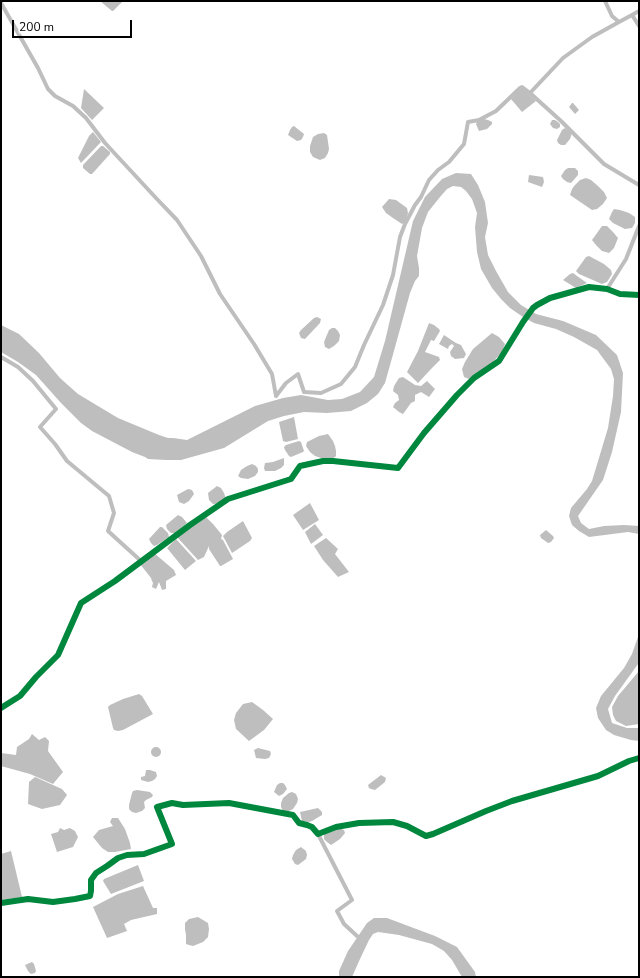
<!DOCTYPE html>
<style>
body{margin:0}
#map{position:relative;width:640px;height:978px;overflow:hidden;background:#fff;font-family:"Nunito Sans",sans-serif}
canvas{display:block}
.frame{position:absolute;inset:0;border:2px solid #000;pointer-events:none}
.scale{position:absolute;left:12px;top:20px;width:120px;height:18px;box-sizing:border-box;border:2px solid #000;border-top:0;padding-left:5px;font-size:12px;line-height:14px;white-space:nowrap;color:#000;-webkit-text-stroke:3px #fff;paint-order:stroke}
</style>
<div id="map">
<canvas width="640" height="978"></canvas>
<div class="frame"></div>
<div class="scale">200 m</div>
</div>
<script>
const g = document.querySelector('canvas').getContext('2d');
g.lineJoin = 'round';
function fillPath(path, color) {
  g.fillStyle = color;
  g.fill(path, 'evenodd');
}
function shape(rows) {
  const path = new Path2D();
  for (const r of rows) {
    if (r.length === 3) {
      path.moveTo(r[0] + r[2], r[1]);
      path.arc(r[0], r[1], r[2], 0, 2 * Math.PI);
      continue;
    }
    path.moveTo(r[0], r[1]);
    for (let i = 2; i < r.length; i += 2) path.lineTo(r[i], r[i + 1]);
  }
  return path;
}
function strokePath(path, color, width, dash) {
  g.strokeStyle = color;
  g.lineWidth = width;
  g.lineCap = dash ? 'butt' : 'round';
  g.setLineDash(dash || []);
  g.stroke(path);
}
fillPath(shape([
 [100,1,123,1,113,11,112,11],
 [522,88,536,101,522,112,511,99],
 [84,89,104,108,92,120,81,108],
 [572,103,573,103,579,110,575,114,569,107],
 [484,119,488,120,492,122,492,124,487,129,479,131,476,124,477,122],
 [552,120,555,120,558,122,560,124,560,127,557,129,553,128,550,124],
 [294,126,304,134,303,137,301,140,297,141,288,135,290,130,292,127],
 [565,128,572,133,570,139,565,145,561,145,558,143,557,140,562,130],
 [93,132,101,142,81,163,78,158,89,136],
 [324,133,327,135,329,149,328,153,325,158,320,160,313,157,310,152,310,146,313,137,318,134],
 [101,146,103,146,110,152,110,154,92,174,90,174,83,168,83,165],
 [568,168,575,168,578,171,578,175,571,183,567,182,563,179,561,176,565,170],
 [456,173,471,174,478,185,485,202,488,223,485,237,488,255,496,271,508,292,521,305,536,314,563,321,596,335,617,355,623,373,621,412,612,452,603,480,578,516,581,523,589,529,604,526,624,525,639,526,639,534,628,532,589,537,579,531,572,525,569,516,571,508,587,489,592,481,608,428,613,396,614,379,611,369,597,350,574,337,556,329,534,323,523,317,510,308,501,299,492,288,481,269,477,252,475,227,477,213,472,199,466,191,461,187,453,186,447,189,440,197,428,212,422,228,417,256,419,268,419,276,415,281,410,293,392,358,385,383,378,394,367,403,351,411,327,413,304,412,284,416,268,421,224,448,181,460,166,460,148,459,145,457,132,452,92,431,81,423,61,403,36,375,18,362,1,352,1,325,19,334,39,353,60,378,78,394,118,418,159,435,168,438,173,438,187,440,255,406,283,398,301,395,328,400,342,399,360,392,374,377,385,341,413,221,425,197,442,179],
 [529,175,543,177,544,182,542,187,528,182],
 [586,178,591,180,598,186,604,192,607,198,603,204,597,209,592,210,570,195,572,189,575,185,580,180],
 [389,199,396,200,407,208,408,213,405,222,402,224,393,218,386,213,382,207],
 [614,209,620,210,629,213,635,217,635,223,632,228,625,229,613,223,609,219,612,212],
 [602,226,607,226,613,232,618,238,614,248,609,253,602,251,596,245,592,240],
 [589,256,604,264,611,270,612,274,607,282,602,284,579,274,576,271,586,257],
 [573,273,577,276,587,283,576,288,563,280,570,274],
 [317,317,321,319,320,323,305,339,301,338,299,333,301,330,314,318],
 [429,323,434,325,439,329,440,331,434,341,431,340,425,352,439,357,440,360,432,368,418,383,407,372,418,351],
 [332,328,335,328,338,331,340,335,339,341,334,346,329,349,325,347,324,342,329,330],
 [492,333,499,337,505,344,502,352,493,362,486,369,469,379,464,377,462,369,465,362,473,349],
 [444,335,456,343,461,345,466,354,464,358,455,359,451,356,450,352,454,346,452,344,449,346,448,349,439,344],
 [403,377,415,385,421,386,427,381,435,389,429,397,421,392,415,395,415,401,411,403,403,414,399,412,393,407,395,403,399,400,398,395,393,391,394,386,399,378],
 [294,417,298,439,286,442,283,441,279,422],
 [328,434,333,441,335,446,336,451,336,456,335,457,331,459,321,458,315,456,310,452,306,446,307,442,319,436],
 [299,441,301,442,304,451,303,452,291,457,289,456,285,450,284,447,286,445],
 [284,458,284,465,281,468,275,471,265,471,264,468,265,463,273,462],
 [252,464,256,466,258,469,258,472,255,476,248,479,241,478,238,476,241,470,247,466],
 [217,486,221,488,224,493,226,499,215,504,213,504,209,500,208,493],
 [188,489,192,490,194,494,189,501,184,504,179,502,177,495],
 [310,503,319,520,303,530,293,515],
 [178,515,182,517,187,523,175,533,171,533,167,529,166,525],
 [206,517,213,524,222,535,221,539,223,540,233,559,221,566,220,566,209,549,209,546,204,557,198,560,177,537,189,527,198,523],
 [243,521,252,538,250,541,232,553,223,536,227,532],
 [315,524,323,535,311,544,305,532],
 [160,527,162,527,168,533,169,537,157,545,154,546,151,543,149,539],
 [546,530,553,536,554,538,551,542,548,543,541,538,540,535],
 [326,538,338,549,335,554,349,572,338,577,323,560,314,546],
 [176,539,196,561,185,570,167,548],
 [154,553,174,570,176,575,166,581,166,589,162,590,159,582,156,589,152,587,153,583,152,581,151,578,140,564],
 [639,634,638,664,615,696,608,709,612,723,627,728,639,728,639,741,631,740,614,735,606,730,598,718,596,708,601,696,624,668,632,654],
 [639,671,639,724,626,726,616,721,613,715,612,707,618,696],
 [139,694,142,696,153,714,123,730,118,731,114,730,113,728,108,707,110,705,123,699],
 [252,702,263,710,273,719,264,730,249,741,236,729,234,720,236,713,243,704],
 [32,734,39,740,45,737,49,741,48,751,63,772,53,784,30,774,1,766,1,753,16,755,17,747,29,739],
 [156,752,5],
 [258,748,270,751,271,754,269,758,265,759,256,758,254,750],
 [146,770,150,770,156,772,157,776,155,779,152,781,148,782,141,780,141,777,145,776],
 [381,775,386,778,385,782,375,790,371,789,369,788,368,785],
 [35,777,62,789,67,795,60,805,42,809,28,804,29,782],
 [280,783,283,783,285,785,287,789,283,794,279,796,274,792,277,785],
 [137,790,150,792,153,795,152,797,146,800,144,802,145,808,142,811,136,813,132,812,129,809,129,805,132,793,133,791],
 [292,792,296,794,298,799,297,803,293,809,287,812,283,811,281,807,281,803,283,798,289,793],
 [318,808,322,812,322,815,312,821,309,822,302,821,300,812],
 [112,818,118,818,125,829,130,843,131,849,115,852,108,852,102,848,93,837,99,830,113,826,110,822],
 [60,828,64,830,70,828,75,831,78,837,73,847,57,852,51,834,58,832],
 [339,828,344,830,345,833,340,839,331,845,327,842,324,839,324,834,327,832],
 [301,847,306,851,307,855,306,859,298,865,295,864,292,859,293,855,296,850],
 [11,851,22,897,1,900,1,854],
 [138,865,144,881,111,894,103,881,104,879],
 [143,886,153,908,157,908,157,914,131,920,124,924,127,931,107,938,93,907,118,894],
 [198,917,208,923,209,929,208,937,203,942,193,946,189,945,186,944,186,935,185,929,185,923,189,919],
 [374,918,387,918,435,936,457,947,475,972,476,977,462,977,452,960,444,951,432,944,399,935,378,932,373,934,369,940,360,959,352,977,339,977,339,971,348,951,367,923],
 [32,962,34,964,36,971,35,973,31,974,28,971,25,965]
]), '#bebebe');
strokePath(shape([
 [605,1,612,16,619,22,632,15,639,26],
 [1,3,38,68,48,89,55,96,73,106,86,118,105,143,156,198,177,220,201,256,220,294,254,344,272,374,276,396],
 [632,15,639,11],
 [619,22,592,37,563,58,530,93,561,121,604,164,639,185],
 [607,289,626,259,639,226],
 [1,357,18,367,33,381,56,409,40,427,55,444,67,461,109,496,114,513,108,531,141,561],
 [276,396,286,383,298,374,304,392,321,393,341,384,355,367,364,345,383,305,393,275,400,237,405,224,415,205,421,197,429,180,438,170,449,162,464,144,468,122,479,120,496,111,520,88,522,87,530,93],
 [1,708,20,696,36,677,58,655,81,603,115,581,190,525,228,499,291,479,300,466,323,461,333,461,398,468,424,433,457,395,474,378,499,361,523,322,533,308,537,305,550,298,589,287,607,289,620,294,639,295],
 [318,834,352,900,337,911,344,924,357,936],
 [1,903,28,899,53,902,75,899,90,896,91,891,91,880,96,873,107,866,118,858,127,855,144,854,172,844,157,807,172,803,183,805,229,803,293,815,299,823,307,825,312,827,318,834,336,827,359,823,393,822,407,826,426,836,433,834,486,811,512,801,598,776,629,761,639,758]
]), '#bebebe', 4);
strokePath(shape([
 [1,708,20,696,36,677,58,655,81,603,115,581,190,525,228,499,291,479,300,466,323,461,333,461,398,468,424,433,457,395,474,378,499,361,523,322,533,308,537,305,550,298,589,287,607,289,620,294,639,295],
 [1,903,28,899,53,902,75,899,90,896,91,891,91,880,96,873,107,866,118,858,127,855,144,854,172,844,157,807,172,803,183,805,229,803,293,815,299,823,307,825,312,827,318,834,336,827,359,823,393,822,407,826,426,836,433,834,486,811,512,801,598,776,629,761,639,758]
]), '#00873e', 6);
</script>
